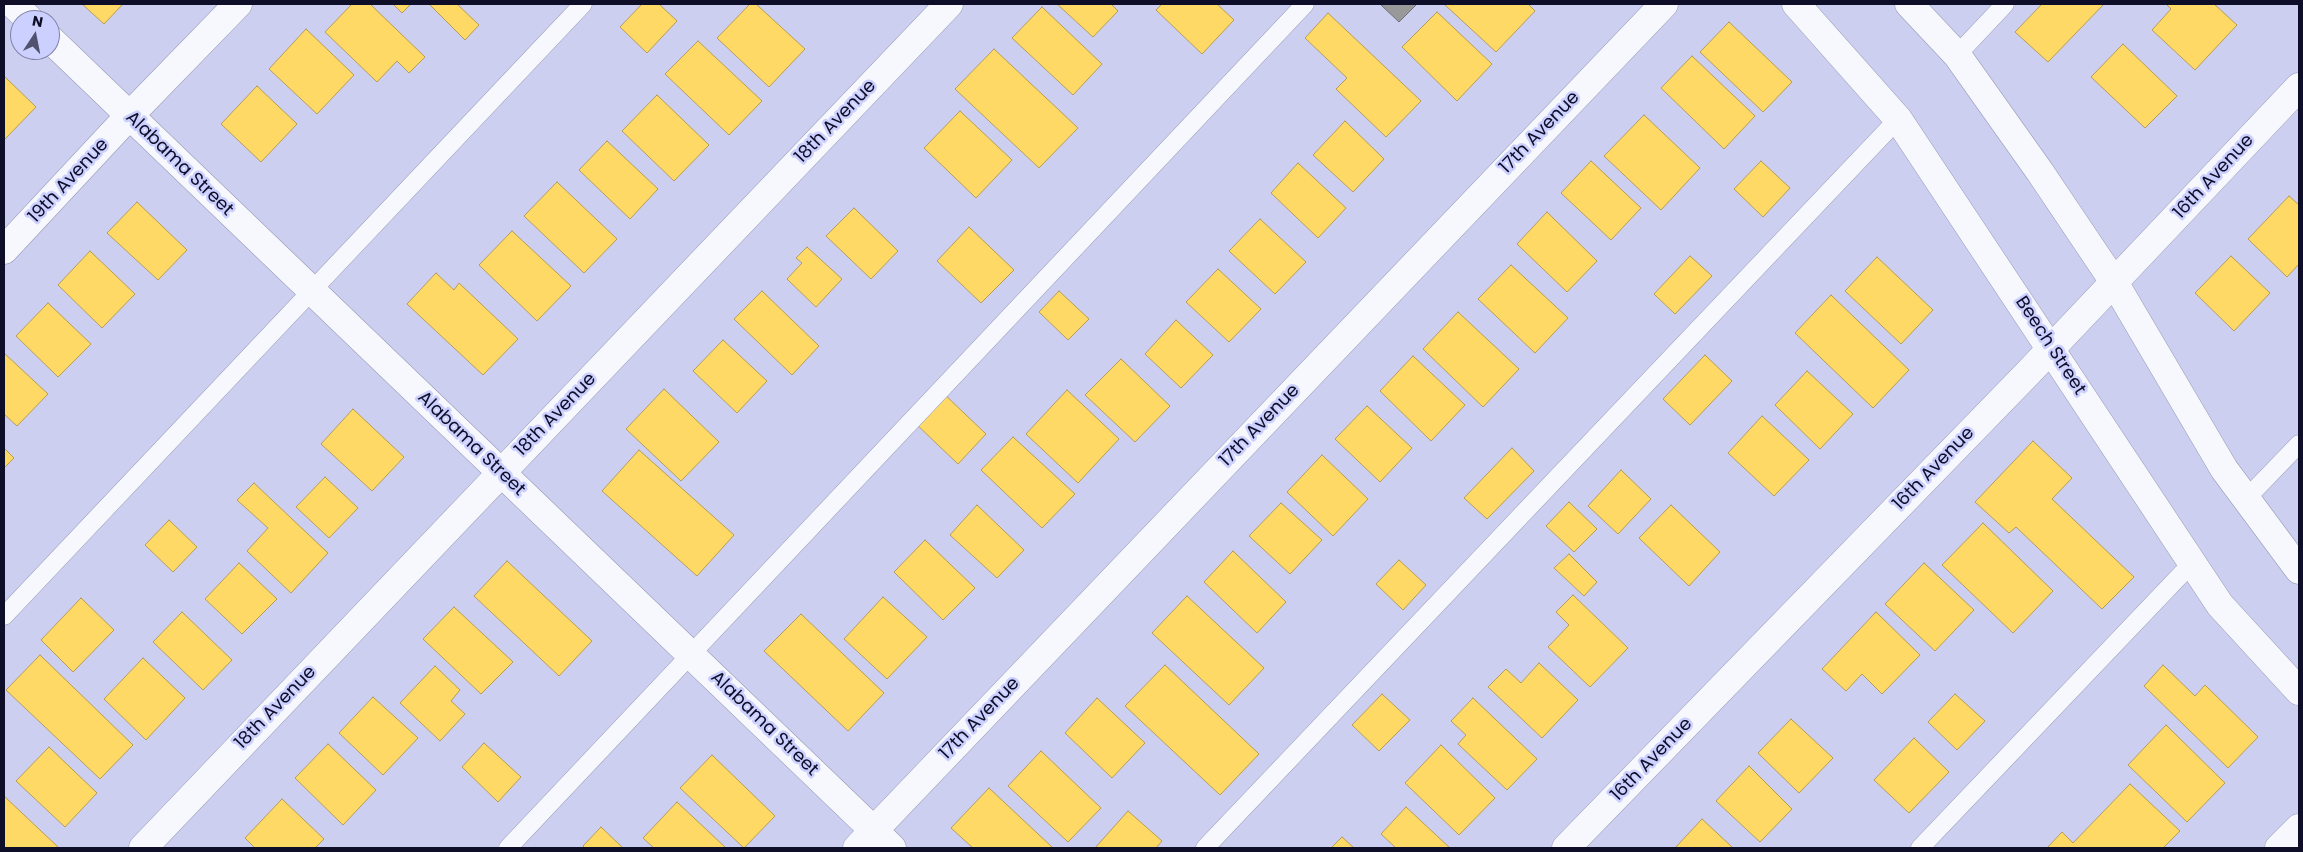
<!DOCTYPE html>
<style>
body{margin:0}
#map{position:relative;width:2303px;height:852px;overflow:hidden;background:#cccff0;font-family:Poppins,sans-serif}
canvas{display:block}
.frame{position:absolute;inset:0;border:5px solid #0f0e29;pointer-events:none}
.north{position:absolute;left:10px;top:10px;width:50px;height:50px;box-sizing:border-box;background:#ccd0ff;border:1px solid #8082a9;border-radius:50%;rotate:11deg;font-size:14px;font-weight:700;line-height:20px;text-align:center;color:#0f0e29}
.north::after{content:'';display:block;margin:auto;width:18px;height:22px;background:#51526f;clip-path:polygon(50% 0,100% 100%,50% 72%,0 100%)}
</style>
<div id="map">
<canvas width="2303" height="852"></canvas>
<div class="frame"></div>
<div class="north">N</div>
</div>
<script>
const g = document.querySelector('canvas').getContext('2d');
g.lineJoin = 'round';
function fillPath(path, color) {
  g.fillStyle = color;
  g.fill(path, 'evenodd');
}
function shape(rows) {
  const path = new Path2D();
  for (const r of rows) {
    path.moveTo(r[0], r[1]);
    for (let i = 2; i < r.length; i += 2) path.lineTo(r[i], r[i + 1]);
  }
  return path;
}
function strokePath(path, color, width, dash) {
  g.strokeStyle = color;
  g.lineWidth = width;
  g.lineCap = dash ? 'butt' : 'round';
  g.setLineDash(dash || []);
  g.stroke(path);
}
function write(font, color, halo, rows, align = 'center') {
  g.font = font + ' Poppins,sans-serif';
  g.lineWidth = 5;
  g.setLineDash([]);
  g.textBaseline = 'middle';
  g.strokeStyle = halo;
  g.fillStyle = color;
  for (const [text, x, y, turn = 0] of rows) {
    g.save();
    g.translate(x, y);
    g.rotate((+turn || 0) * Math.PI / 180);
    g.textAlign = isNaN(turn) ? turn : align;
    if (halo) g.strokeText(text, 0, 0);
    g.fillText(text, 0, 0);
    g.restore();
  }
}
const homes = shape([
 [82,4,123,4,104,24,82,4],
 [352,4,370,4,425,57,409,73,397,61,377,82,325,32,352,4],
 [393,4,411,4,402,13,393,4],
 [429,4,457,4,479,25,465,40,429,4],
 [642,4,659,4,677,21,647,53,620,27,642,4],
 [750,4,756,4,805,49,769,87,717,38,750,4],
 [1057,4,1111,4,1118,11,1093,37,1057,4],
 [1162,4,1217,4,1234,20,1202,54,1156,10,1162,4],
 [1444,4,1528,4,1535,11,1496,52,1444,4],
 [2042,4,2104,4,2048,62,2015,32,2042,4],
 [2166,4,2214,4,2237,25,2195,70,2152,30,2171,9,2166,4],
 [1042,7,1102,64,1073,95,1012,38,1042,7],
 [1437,12,1492,64,1457,101,1402,47,1437,12],
 [1328,13,1421,101,1386,137,1336,89,1347,78,1305,38,1328,13],
 [1729,22,1792,82,1763,112,1700,52,1729,22],
 [306,29,354,75,317,114,269,69,306,29],
 [698,41,762,101,729,135,665,74,698,41],
 [2123,44,2177,96,2145,128,2091,77,2123,44],
 [994,49,1078,128,1039,168,955,89,994,49],
 [1692,56,1755,116,1724,149,1661,88,1692,56],
 [4,76,36,107,5,139,4,138,4,76],
 [257,86,297,124,261,162,221,124,257,86],
 [657,95,709,145,674,181,622,131,657,95],
 [960,111,1012,160,976,198,924,148,960,111],
 [1644,115,1700,168,1661,210,1604,156,1644,115],
 [1345,121,1384,159,1353,192,1313,155,1345,121],
 [607,141,658,189,630,219,579,170,607,141],
 [1591,161,1641,208,1611,240,1561,193,1591,161],
 [1761,161,1790,188,1763,217,1734,189,1761,161],
 [1298,163,1346,208,1318,238,1271,193,1298,163],
 [557,182,617,239,584,273,524,216,557,182],
 [2289,196,2299,205,2299,264,2287,277,2248,239,2289,196],
 [137,202,187,250,158,280,107,233,137,202],
 [854,208,898,251,871,279,826,236,854,208],
 [1547,212,1597,261,1567,292,1517,244,1547,212],
 [1260,219,1306,262,1275,294,1229,251,1260,219],
 [969,227,1014,270,981,303,937,261,969,227],
 [512,231,571,286,537,321,479,265,512,231],
 [807,247,842,279,816,307,787,279,802,263,796,258,807,247],
 [90,251,135,294,102,328,58,285,90,251],
 [1690,256,1712,276,1675,314,1654,294,1690,256],
 [2231,256,2270,293,2234,331,2195,293,2231,256],
 [1877,257,1933,310,1901,344,1845,291,1877,257],
 [1511,265,1568,318,1535,353,1478,299,1511,265],
 [1218,269,1261,309,1229,342,1186,302,1218,269],
 [436,273,454,290,459,283,518,339,483,375,407,304,436,273],
 [762,291,819,346,792,375,734,319,762,291],
 [1059,291,1089,319,1068,340,1039,312,1059,291],
 [1831,295,1909,370,1873,408,1795,333,1831,295],
 [48,303,91,344,58,377,16,336,48,303],
 [1458,312,1519,369,1483,407,1423,349,1458,312],
 [1176,320,1213,355,1181,388,1145,354,1176,320],
 [723,340,767,381,737,413,693,371,723,340],
 [4,353,48,394,17,426,4,414,4,353],
 [1705,355,1732,381,1690,425,1663,399,1705,355],
 [1413,356,1465,405,1431,441,1380,391,1413,356],
 [1121,359,1170,406,1135,442,1085,395,1121,359],
 [1807,371,1853,414,1820,449,1775,405,1807,371],
 [664,389,719,442,681,481,626,429,664,389],
 [1067,390,1119,439,1078,483,1026,434,1067,390],
 [943,393,986,434,958,464,915,423,943,393],
 [1367,406,1412,448,1380,482,1335,439,1367,406],
 [353,409,404,457,372,491,321,444,353,409],
 [1762,416,1809,460,1774,496,1728,453,1762,416],
 [1013,437,1075,494,1042,528,981,470,1013,437],
 [2033,441,2072,478,2052,499,2134,577,2102,609,2016,527,2009,533,1975,502,2033,441],
 [4,448,14,458,4,468,4,448],
 [1512,448,1534,471,1487,519,1464,498,1512,448],
 [639,450,734,535,697,576,602,491,639,450],
 [1322,455,1368,499,1333,536,1287,492,1322,455],
 [1621,470,1651,499,1618,534,1588,506,1621,470],
 [325,477,358,508,329,538,296,507,325,477],
 [254,483,328,553,291,593,247,551,268,528,237,500,254,483],
 [1569,502,1597,529,1574,552,1546,526,1569,502],
 [1281,503,1322,540,1290,574,1249,536,1281,503],
 [977,505,1024,550,997,578,950,535,977,505],
 [1671,505,1720,552,1689,586,1639,538,1671,505],
 [169,520,197,547,173,572,145,545,169,520],
 [1983,523,2053,591,2013,633,1942,565,1983,523],
 [925,540,975,588,943,620,894,572,925,540],
 [1233,551,1286,602,1257,633,1204,582,1233,551],
 [1569,554,1597,582,1584,596,1554,568,1569,554],
 [1399,560,1426,585,1403,610,1376,584,1399,560],
 [507,561,592,641,559,676,474,596,507,561],
 [239,563,277,599,242,634,205,599,239,563],
 [1924,563,1974,610,1935,651,1885,604,1924,563],
 [1573,595,1628,648,1590,687,1548,647,1569,625,1556,612,1573,595],
 [1187,596,1264,668,1229,705,1152,633,1187,596],
 [883,597,927,637,887,679,844,639,883,597],
 [81,598,114,630,73,672,41,640,81,598],
 [454,607,513,662,481,694,423,639,454,607],
 [182,612,232,660,203,690,153,642,182,612],
 [1876,612,1920,655,1882,694,1862,674,1846,691,1822,669,1876,612],
 [801,614,884,693,848,731,764,651,801,614],
 [40,655,133,745,100,779,6,690,40,655],
 [143,658,185,698,146,740,104,699,143,658],
 [1539,663,1578,700,1542,738,1488,687,1506,669,1521,683,1539,663],
 [1165,665,1259,754,1220,795,1125,706,1165,665],
 [2163,665,2195,696,2205,685,2258,737,2228,768,2144,686,2163,665],
 [435,666,460,690,451,701,465,714,440,741,400,703,435,666],
 [1382,694,1410,720,1379,751,1352,725,1382,694],
 [1955,694,1985,721,1957,750,1928,722,1955,694],
 [373,697,418,738,383,775,339,733,373,697],
 [1097,698,1145,743,1112,778,1065,733,1097,698],
 [1473,698,1537,759,1507,790,1458,744,1466,735,1451,721,1473,698],
 [1791,719,1833,758,1799,793,1758,753,1791,719],
 [2166,725,2225,783,2187,822,2128,765,2166,725],
 [1914,738,1949,772,1909,813,1874,780,1914,738],
 [484,743,521,777,498,802,462,767,484,743],
 [328,744,376,790,343,825,295,778,328,744],
 [1441,745,1495,798,1459,835,1405,783,1441,745],
 [49,747,97,793,65,827,16,781,49,747],
 [1041,751,1101,808,1068,842,1008,786,1041,751],
 [712,755,775,816,744,848,680,788,712,755],
 [1749,766,1792,809,1760,842,1716,801,1749,766],
 [2130,784,2180,831,2163,848,2047,848,2062,832,2073,843,2130,784],
 [989,788,1053,848,973,848,951,828,989,788],
 [4,796,58,847,57,848,4,848,4,796],
 [282,799,324,839,315,848,255,848,245,838,282,799],
 [677,802,726,848,654,848,643,838,677,802],
 [1406,807,1450,848,1396,848,1381,834,1406,807],
 [1128,811,1162,841,1156,848,1095,848,1128,811],
 [1702,819,1733,848,1675,848,1702,819],
 [601,827,623,848,585,848,583,846,601,827],
 [1342,837,1354,848,1331,848,1342,837]
]);
fillPath(homes, '#ffd966');
strokePath(homes, '#b79c54', 1);
const industry = shape([
 [1380,4,1417,4,1399,22,1380,4]
]);
fillPath(industry, '#999');
strokePath(industry, '#706f77', 1);
const lane = shape([
 [1957,55,2005,4],
 [2246,499,2299,444],
 [4,616,583,4],
 [508,848,1305,4],
 [1205,848,1898,119],
 [1920,848,2192,563]
]);
const street = shape([
 [4,250,129,116,238,4],
 [143,848,949,4],
 [857,848,1664,4],
 [1566,848,2028,373,2299,87],
 [2279,848,2299,828]
]);
const secondary = shape([
 [13,4,30,20],
 [1796,4,1898,119,2220,605,2299,691],
 [1909,4,1957,55,2040,172,2114,282,2224,469,2299,570],
 [50,39,892,848]
]);
strokePath(lane, '#9799b5', 19);
strokePath(street, '#9799b5', 29);
strokePath(secondary, '#9799b5', 29);
strokePath(lane, '#f7f8fd', 18);
strokePath(street, '#f7f8fd', 28);
strokePath(secondary, '#f7f8fd', 28);
write('18px', '#0f0e29', '#ccd0ff', [
 ["18th Avenue",836,122,-46],
 ["17th Avenue",1540,133,-46],
 ["Alabama Street",179,164,44],
 ["16th Avenue",2214,177,-47],
 ["19th Avenue",69,181,-47],
 ["Beech Street",2050,346,57],
 ["18th Avenue",556,415,-46],
 ["17th Avenue",1260,426,-46],
 ["Alabama Street",471,444,44],
 ["16th Avenue",1934,469,-46],
 ["18th Avenue",276,708,-46],
 ["17th Avenue",980,719,-46],
 ["Alabama Street",764,724,44],
 ["16th Avenue",1652,760,-46]
]);
</script>
